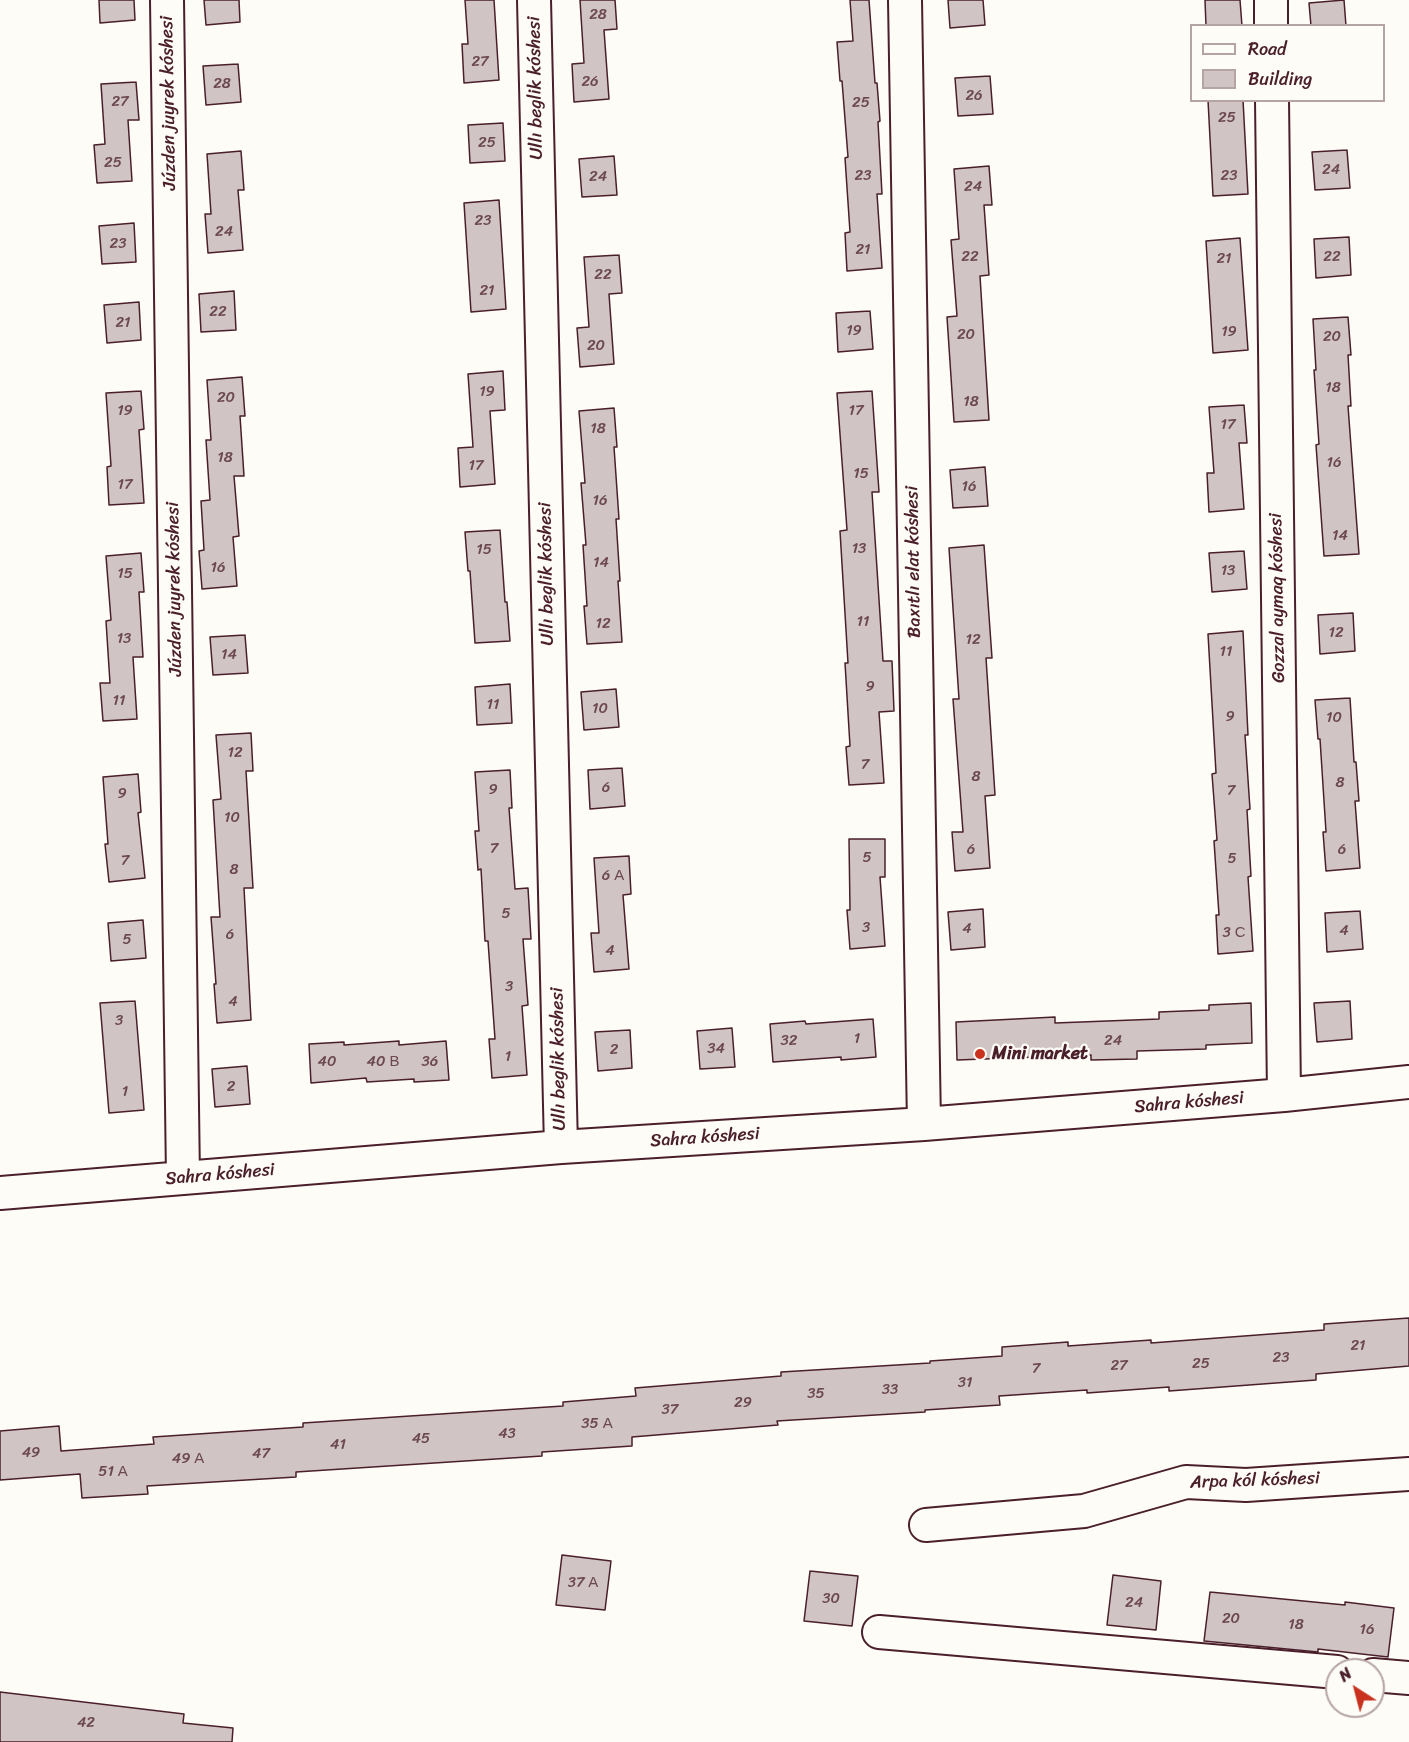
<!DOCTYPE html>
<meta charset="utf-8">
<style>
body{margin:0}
#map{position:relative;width:1409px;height:1742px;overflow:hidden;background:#fdfcf7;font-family:Sriracha,sans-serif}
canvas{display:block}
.legend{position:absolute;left:1190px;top:24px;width:195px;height:78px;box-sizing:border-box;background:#fdfcf7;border:2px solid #b5a4a5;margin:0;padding:8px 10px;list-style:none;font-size:18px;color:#4a1f2b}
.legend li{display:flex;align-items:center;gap:12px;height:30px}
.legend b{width:30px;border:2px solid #b5a4a5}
.north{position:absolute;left:1325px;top:1658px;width:60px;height:60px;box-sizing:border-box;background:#fdfcf7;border:2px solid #b5a4a5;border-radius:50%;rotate:324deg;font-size:16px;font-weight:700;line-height:24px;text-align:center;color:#4a1f2b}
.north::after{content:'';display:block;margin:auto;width:21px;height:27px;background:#c8321e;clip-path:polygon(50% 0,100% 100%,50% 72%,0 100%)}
</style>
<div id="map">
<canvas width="1409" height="1742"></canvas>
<ul class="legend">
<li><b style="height:8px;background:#fdfcf7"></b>Road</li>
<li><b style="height:16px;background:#d0c5c4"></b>Building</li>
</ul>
<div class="north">N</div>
</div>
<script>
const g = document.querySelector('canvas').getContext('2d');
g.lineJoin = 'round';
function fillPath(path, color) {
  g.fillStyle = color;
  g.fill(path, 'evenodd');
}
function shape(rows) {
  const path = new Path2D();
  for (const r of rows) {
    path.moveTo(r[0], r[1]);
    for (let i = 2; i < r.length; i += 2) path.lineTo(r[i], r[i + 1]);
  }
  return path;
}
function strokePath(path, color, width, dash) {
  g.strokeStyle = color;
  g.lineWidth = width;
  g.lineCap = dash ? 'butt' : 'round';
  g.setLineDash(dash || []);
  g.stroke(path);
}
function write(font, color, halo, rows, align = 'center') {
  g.font = font + ' Sriracha,sans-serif';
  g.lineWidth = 4.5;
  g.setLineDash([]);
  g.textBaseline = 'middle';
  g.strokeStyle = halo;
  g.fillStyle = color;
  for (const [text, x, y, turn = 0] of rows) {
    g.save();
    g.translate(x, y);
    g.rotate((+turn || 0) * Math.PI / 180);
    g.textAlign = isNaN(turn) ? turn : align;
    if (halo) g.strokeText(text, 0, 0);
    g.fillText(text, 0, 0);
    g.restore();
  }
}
const building = shape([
 [99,0,134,0,135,20,100,23,99,0],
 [204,0,239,0,240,22,206,25,204,0],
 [465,0,494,0,499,80,464,83,462,44,468,44,465,0],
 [580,0,615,0,617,29,604,30,609,99,574,102,572,64,584,63,580,0],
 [850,0,869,0,875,83,877,83,880,121,878,122,882,194,877,194,882,268,847,271,845,233,850,232,845,158,848,157,842,81,840,81,837,42,853,41,850,0],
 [948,0,983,0,985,25,950,28,948,0],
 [1205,0,1240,0,1242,26,1206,26,1205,0],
 [1344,0,1346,26,1311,26,1309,3,1344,0],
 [238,64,241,102,206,105,203,66,238,64],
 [990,76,993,114,958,116,955,78,990,76],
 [136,82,139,120,128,120,132,181,97,183,94,145,105,144,101,84,136,82],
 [1208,100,1243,100,1248,194,1213,196,1208,100],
 [503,123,505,161,470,163,468,125,503,123],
 [1347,150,1350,188,1315,190,1312,152,1347,150],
 [241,151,244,190,238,190,243,250,208,253,205,214,211,214,207,154,241,151],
 [614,156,617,195,582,197,579,159,614,156],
 [989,166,992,205,984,205,989,275,980,276,989,420,954,422,947,317,957,316,951,240,959,239,954,169,989,166],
 [499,200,506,309,471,312,464,203,499,200],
 [134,223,136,262,102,264,99,226,134,223],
 [1349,237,1351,275,1316,278,1314,239,1349,237],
 [1240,238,1248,350,1213,353,1206,241,1240,238],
 [619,255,622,293,609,294,614,364,580,367,577,328,589,327,584,257,619,255],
 [234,291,236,330,201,332,199,294,234,291],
 [139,302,141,340,107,343,104,305,139,302],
 [870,311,873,349,838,352,836,313,870,311],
 [1348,317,1351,355,1348,355,1351,406,1348,406,1359,554,1324,556,1316,445,1319,444,1314,370,1316,370,1313,319,1348,317],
 [503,371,505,410,490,411,495,484,460,487,458,448,473,447,468,374,503,371],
 [242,377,245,416,240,416,244,476,234,476,239,536,233,537,237,586,202,589,199,551,204,550,201,501,210,500,206,440,211,440,207,380,242,377],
 [141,391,144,429,139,430,144,503,109,505,107,467,111,466,106,393,141,391],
 [872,391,879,492,872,492,883,661,892,661,894,711,879,712,884,783,849,785,846,747,850,746,845,663,848,663,840,531,847,530,837,393,872,391],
 [1244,405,1247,443,1239,443,1244,509,1209,512,1207,473,1214,473,1209,407,1244,405],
 [614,408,617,447,614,447,619,519,616,519,620,581,618,581,622,642,587,644,584,606,587,606,583,545,586,545,581,483,585,483,579,411,614,408],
 [985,467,988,506,953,508,950,470,985,467],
 [500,530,505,602,507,602,510,641,475,643,470,571,468,571,465,532,500,530],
 [984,545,992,658,986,658,995,795,985,796,990,868,955,871,952,832,963,832,953,699,959,699,949,548,984,545],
 [1244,551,1247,589,1212,592,1209,553,1244,551],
 [141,553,144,592,139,592,143,657,133,657,137,719,103,721,100,683,110,683,106,621,111,620,106,556,141,553],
 [1353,613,1355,651,1320,654,1318,615,1353,613],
 [1243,631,1248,735,1245,735,1250,809,1247,810,1251,876,1248,877,1253,951,1218,954,1216,915,1219,915,1214,841,1217,840,1212,774,1216,773,1208,634,1243,631],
 [245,635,248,673,213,675,210,637,245,635],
 [510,684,512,723,477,725,475,687,510,684],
 [616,689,619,727,584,730,581,692,616,689],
 [1350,698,1354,762,1356,762,1359,801,1355,801,1360,868,1326,871,1323,832,1326,832,1320,739,1318,739,1315,700,1350,698],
 [251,733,253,771,246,771,253,888,244,888,251,1020,217,1023,214,984,216,984,211,917,220,917,213,800,221,799,216,735,251,733],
 [622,768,625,806,590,809,588,770,622,768],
 [510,770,512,808,509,808,515,889,528,888,531,939,523,939,528,1005,522,1006,527,1075,492,1078,489,1039,495,1039,488,941,485,941,481,869,478,870,475,831,479,831,475,772,510,770],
 [138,774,141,812,138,813,145,878,109,882,105,844,108,844,103,777,138,774],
 [849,839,885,839,885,877,880,877,885,946,850,949,847,910,850,910,849,839],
 [629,856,631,894,623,895,629,969,594,972,591,933,599,933,594,858,629,856],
 [983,909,985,947,951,950,948,912,983,909],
 [1360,911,1363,949,1327,952,1325,913,1360,911],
 [143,920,146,958,111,961,108,923,143,920],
 [135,1001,144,1110,109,1113,100,1003,135,1001],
 [1350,1001,1352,1039,1317,1042,1314,1003,1350,1001],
 [1251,1003,1252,1043,1206,1045,1206,1049,1137,1051,1137,1059,1091,1060,1091,1055,957,1060,956,1022,1055,1017,1055,1023,1159,1019,1159,1012,1209,1010,1209,1005,1251,1003],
 [873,1019,876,1057,841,1060,841,1057,773,1062,770,1024,805,1021,806,1024,873,1019],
 [732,1028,735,1067,700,1069,697,1031,732,1028],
 [630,1030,632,1068,598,1071,595,1032,630,1030],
 [399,1041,399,1045,446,1041,449,1080,414,1082,414,1079,367,1082,366,1078,311,1083,309,1044,344,1042,344,1045,399,1041],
 [247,1066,250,1104,215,1107,212,1069,247,1066],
 [1409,1318,1409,1366,1316,1374,1316,1380,1169,1391,1169,1387,1087,1393,1087,1390,999,1396,1000,1405,925,1410,925,1412,777,1421,778,1425,632,1437,632,1446,542,1452,542,1456,296,1472,296,1477,147,1486,148,1494,82,1498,80,1474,0,1480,0,1431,59,1426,61,1451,154,1444,153,1437,303,1427,303,1423,563,1406,563,1402,636,1396,635,1388,781,1376,781,1372,930,1363,930,1361,1002,1356,1002,1347,1068,1342,1068,1346,1151,1340,1151,1343,1324,1330,1324,1324,1409,1318],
 [562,1555,611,1561,605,1610,556,1605,562,1555],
 [810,1571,858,1576,852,1626,804,1621,810,1571],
 [1113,1575,1161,1581,1156,1630,1107,1625,1113,1575],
 [1210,1592,1345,1605,1345,1602,1394,1608,1388,1657,1318,1649,1318,1652,1204,1641,1210,1592],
 [0,1692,184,1714,183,1723,233,1728,232,1742,0,1742,0,1692]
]);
fillPath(building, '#d0c5c4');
strokePath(building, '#4a1f2b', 1.5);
const minor = shape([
 [167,0,183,1178],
 [534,0,561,1147],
 [905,0,924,1124],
 [1271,0,1271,26],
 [1272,100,1284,1095],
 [0,1193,561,1147,924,1124,1284,1095,1409,1082],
 [926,1525,1084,1511,1186,1482,1246,1485,1409,1474],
 [879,1632,1337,1672],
 [1373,1675,1409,1678]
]);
strokePath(minor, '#4a1f2b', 36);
strokePath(minor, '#fdfcf7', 32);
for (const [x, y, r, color] of [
 [980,1054,6,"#c8321e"]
]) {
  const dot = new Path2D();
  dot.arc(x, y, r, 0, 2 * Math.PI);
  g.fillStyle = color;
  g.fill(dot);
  strokePath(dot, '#fdfcf7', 2);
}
write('15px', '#6c4851', null, [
 ["28",598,15],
 ["27",480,62],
 ["26",590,82],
 ["28",222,84],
 ["26",974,96],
 ["27",120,102],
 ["25",861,103],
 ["25",1227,118],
 ["25",487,143],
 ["25",113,163],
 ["24",1331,170],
 ["23",863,176],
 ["23",1229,176],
 ["24",598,177],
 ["24",973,187],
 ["23",483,221],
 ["24",224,232],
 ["23",118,244],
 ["21",863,250],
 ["22",970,257],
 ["22",1332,257],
 ["21",1224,259],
 ["22",603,275],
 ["21",487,291],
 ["22",218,312],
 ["21",123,323],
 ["19",854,331],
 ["19",1229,332],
 ["20",966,335],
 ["20",1332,337],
 ["20",596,346],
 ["18",1333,388],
 ["19",487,392],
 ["20",226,398],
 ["18",971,402],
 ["19",125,411],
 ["17",856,411],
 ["17",1228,425],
 ["18",598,429],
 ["18",225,458],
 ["16",1334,463],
 ["17",476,466],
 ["15",861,474],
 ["17",125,485],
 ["16",969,487],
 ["16",600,501],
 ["14",1340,536],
 ["13",859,549],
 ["15",484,550],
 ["14",601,563],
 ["16",218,568],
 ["13",1228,571],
 ["15",125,574],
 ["11",863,622],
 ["12",603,624],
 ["12",1336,633],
 ["13",124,639],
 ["12",973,640],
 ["11",1226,652],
 ["14",229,655],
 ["9",870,687],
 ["11",119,701],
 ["11",493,705],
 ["10",600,709],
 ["9",1230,717],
 ["10",1334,718],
 ["12",235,753],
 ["7",865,765],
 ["8",976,777],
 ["8",1340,783],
 ["6",606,788],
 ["9",493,790],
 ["7",1231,791],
 ["9",122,794],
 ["10",232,818],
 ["7",494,849],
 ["6",971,850],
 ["6",1342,850],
 ["5",867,858],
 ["5",1232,859],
 ["7",125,861],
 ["8",234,870],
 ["6 А",613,876],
 ["5",506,914],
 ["3",866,928],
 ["4",967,929],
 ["4",1344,931],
 ["3 С",1234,933],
 ["6",230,935],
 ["5",127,940],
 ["4",610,951],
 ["3",509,987],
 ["4",233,1002],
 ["3",119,1021],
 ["1",857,1039],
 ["32",789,1041],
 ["24",1113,1041],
 ["34",716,1049],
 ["2",614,1050],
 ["1",508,1057],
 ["40",327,1062],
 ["40 В",383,1062],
 ["36",430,1062],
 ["2",231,1087],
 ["1",125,1092],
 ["21",1358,1346],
 ["23",1281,1358],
 ["25",1201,1364],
 ["27",1119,1366],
 ["7",1036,1369],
 ["31",965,1383],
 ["33",890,1390],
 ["35",816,1394],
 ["29",743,1403],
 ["37",670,1410],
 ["35 А",597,1424],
 ["43",507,1434],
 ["45",421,1439],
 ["41",338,1445],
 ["49",31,1453],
 ["47",261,1454],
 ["49 А",188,1459],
 ["51 А",113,1472],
 ["37 А",583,1583],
 ["30",831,1599],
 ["24",1134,1603],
 ["20",1231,1619],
 ["18",1296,1625],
 ["16",1367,1630],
 ["42",86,1723]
]);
write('18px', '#4a1f2b', '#fdfcf7', [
 ["Ullı beglik kóshesi",536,88,-91],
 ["Júzden juyrek kóshesi",169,103,-91],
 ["Baxıtlı elat kóshesi",914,562,-91],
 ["Ullı beglik kóshesi",547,574,-91],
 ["Júzden juyrek kóshesi",175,589,-91],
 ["Gozzal aymaq kóshesi",1278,598,-91],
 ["Ullı beglik kóshesi",559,1059,-91],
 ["Sahra kóshesi",1189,1103,-5],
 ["Sahra kóshesi",705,1138,-4],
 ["Sahra kóshesi",220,1175,-5],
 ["Arpa kól kóshesi",1255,1481,-2]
]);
write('bold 18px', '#4a1f2b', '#fdfcf7', [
 ["Mini market",992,1054]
], 'left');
</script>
